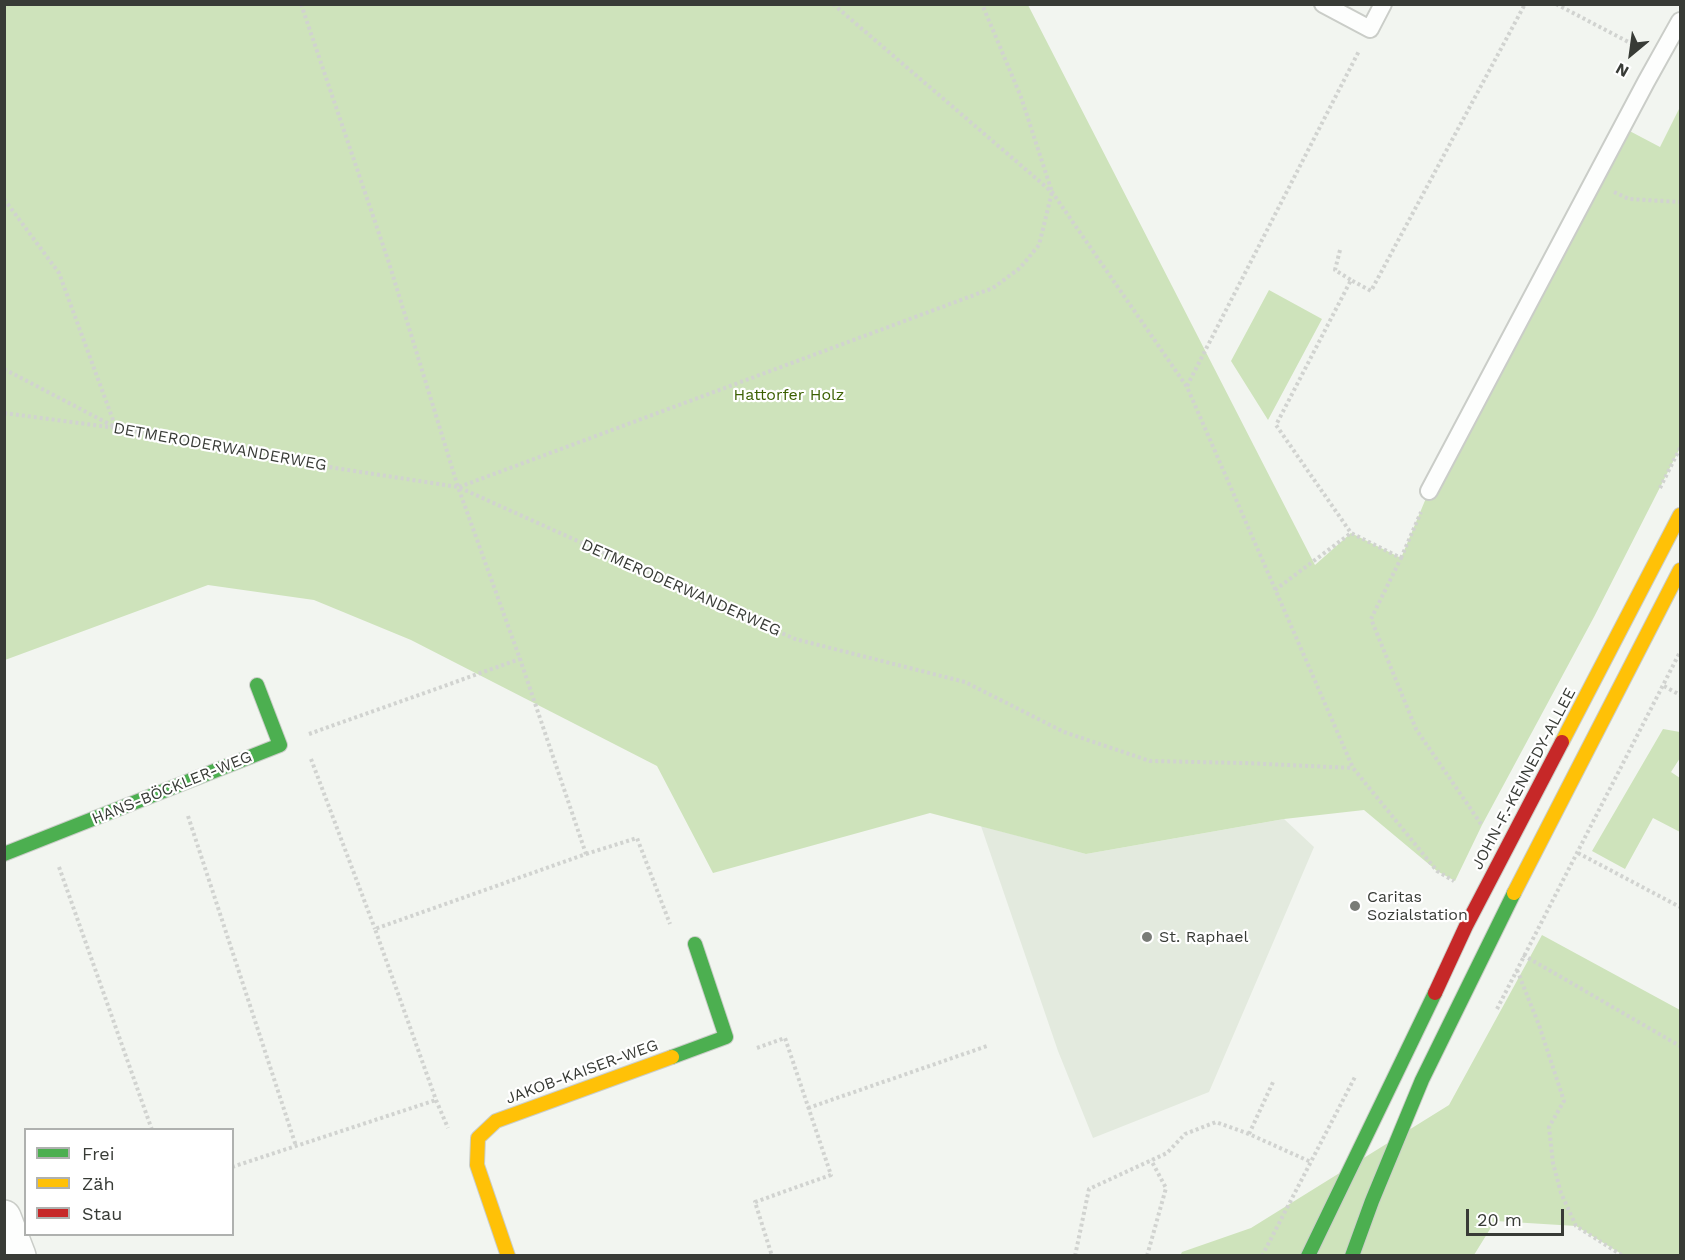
<!DOCTYPE html>
<meta charset="utf-8">
<style>
body{margin:0}
#map{position:relative;width:1685px;height:1260px;overflow:hidden;background:#f2f5f0;font-family:"Work Sans",sans-serif}
canvas{display:block}
.frame{position:absolute;inset:0;border:6px solid #383b36;pointer-events:none}
.legend{position:absolute;left:24px;top:1128px;width:210px;height:108px;box-sizing:border-box;background:#fff;border:2px solid #afb1af;margin:0;padding:8px 10px;list-style:none;font-size:18px;color:#383b36}
.legend li{display:flex;align-items:center;gap:12px;height:30px}
.legend b{width:30px;border:2px solid #afb1af}
.north{position:absolute;left:1601px;top:24px;width:60px;height:60px;-webkit-text-stroke:4px #fff;paint-order:stroke;rotate:209deg;font-size:16px;font-weight:700;line-height:24px;text-align:center;color:#383b36}
.north::after{content:'';display:block;margin:auto;width:21px;height:27px;background:#383b36;clip-path:polygon(50% 0,100% 100%,50% 72%,0 100%)}
.scale{position:absolute;left:1466px;top:1209px;width:98px;height:27px;box-sizing:border-box;border:3px solid #383b36;border-top:0;padding-left:8px;font-size:18px;line-height:21px;white-space:nowrap;color:#383b36;-webkit-text-stroke:4px #fff;paint-order:stroke}
</style>
<div id="map">
<canvas width="1685" height="1260"></canvas>
<div class="frame"></div>
<ul class="legend">
<li><b style="height:8px;background:#4caf50"></b>Frei</li>
<li><b style="height:8px;background:#ffc107"></b>Zäh</li>
<li><b style="height:8px;background:#c62828"></b>Stau</li>
</ul>
<div class="north">N</div>
<div class="scale">20 m</div>
</div>
<script>
const g = document.querySelector('canvas').getContext('2d');
g.lineJoin = 'round';
function fillPath(path, color) {
  g.fillStyle = color;
  g.fill(path, 'evenodd');
}
function shape(rows) {
  const path = new Path2D();
  for (const r of rows) {
    path.moveTo(r[0], r[1]);
    for (let i = 2; i < r.length; i += 2) path.lineTo(r[i], r[i + 1]);
  }
  return path;
}
function strokePath(path, color, width, dash) {
  g.strokeStyle = color;
  g.lineWidth = width;
  g.lineCap = dash ? 'butt' : 'round';
  g.setLineDash(dash || []);
  g.stroke(path);
}
function write(font, color, halo, rows, align = 'center') {
  g.font = font + ' "Work Sans",sans-serif';
  g.lineWidth = 4.5;
  g.setLineDash([]);
  g.textBaseline = 'middle';
  g.strokeStyle = halo;
  g.fillStyle = color;
  for (const [text, x, y, turn = 0] of rows) {
    g.save();
    g.translate(x, y);
    g.rotate((+turn || 0) * Math.PI / 180);
    g.textAlign = isNaN(turn) ? turn : align;
    if (halo) g.strokeText(text, 0, 0);
    g.fillText(text, 0, 0);
    g.restore();
  }
}
fillPath(shape([
 [1284,819,1314,847,1209,1092,1093,1138,1058,1051,981,826,1086,854]
]), '#e3eade');
fillPath(shape([
 [5,5,1028,5,1315,565,1351,533,1401,558,1429,491,1622,127,1660,147,1680,107,1680,448,1594,617,1482,825,1455,881,1437,871,1364,810,1284,819,1086,854,930,813,713,873,657,766,411,640,314,600,208,585,5,660],
 [1269,290,1322,319,1268,420,1231,361],
 [1663,729,1680,732,1680,758,1671,772,1680,778,1680,832,1653,818,1625,869,1592,851],
 [1542,935,1680,1010,1680,1255,1623,1255,1576,1226,1495,1221,1474,1255,1180,1256,1182,1252,1251,1228,1449,1105]
]), '#cee3bb');
const lane = shape([
 [1323,4,1370,29,1383,4],
 [1429,491,1646,82,1680,21]
]);
const street = shape([
 [4,1217,19,1256]
]);
const fast = shape([
 [4,854,280,745,257,685],
 [672,1057,726,1037,695,944],
 [1308,1256,1435,993],
 [1352,1256,1372,1201,1422,1080,1514,893]
]);
const slow = shape([
 [1562,742,1680,515],
 [1514,893,1680,570],
 [508,1256,477,1165,478,1138,496,1121,672,1057]
]);
const jam = shape([
 [1435,993,1466,926,1562,742]
]);
strokePath(lane, '#cacdc8', 20);
strokePath(street, '#cacdc8', 36);
strokePath(fast, '#cacdc8', 16);
strokePath(slow, '#cacdc8', 16);
strokePath(jam, '#cacdc8', 16);
strokePath(shape([
 [301,4,389,263,458,487,520,659,586,854,375,929,436,1100,448,1128],
 [833,4,1052,192,1187,387,1353,768,1437,871,1454,881],
 [1556,4,1638,47],
 [1614,192,1629,199,1680,202],
 [4,199,59,273,116,428],
 [1340,250,1335,270,1351,280],
 [4,369,113,426],
 [1187,386,1359,51],
 [4,413,116,428,335,468,458,487,795,639,965,682,1064,732,1150,761,1244,763,1353,768],
 [459,487,993,288,1020,268,1039,245,1052,192,1021,97,982,4],
 [1660,488,1680,448],
 [1401,558,1421,512],
 [1275,590,1351,533],
 [1664,686,1680,695],
 [309,734,520,659],
 [311,759,375,929],
 [188,816,296,1146],
 [1481,824,1416,729,1371,619,1401,558,1351,533,1276,425,1351,280,1371,291,1525,4],
 [1578,853,1680,907],
 [586,854,637,838,670,924],
 [59,867,152,1130],
 [1523,955,1680,1046],
 [1517,970,1539,1025,1564,1101,1549,1127,1553,1163,1561,1193,1576,1226,1623,1256],
 [1497,1009,1680,652],
 [757,1048,785,1038,831,1175,755,1202,772,1256],
 [808,1108,987,1046],
 [1249,1134,1274,1080],
 [232,1167,436,1100],
 [1075,1256,1089,1189,1167,1153,1185,1134,1216,1122,1249,1134,1311,1162],
 [1147,1256,1166,1188,1151,1160],
 [1262,1256,1356,1075]
]), '#d1d3d0', 4, [3, 3]);
strokePath(lane, '#fdfefd', 16);
strokePath(street, '#fdfefd', 33);
strokePath(fast, '#4caf50', 14);
strokePath(slow, '#ffc107', 14);
strokePath(jam, '#c62828', 14);
for (const [x, y, r, color] of [
 [1355,906,6,"#797c77"],
 [1147,937,6,"#797c77"]
]) {
  const dot = new Path2D();
  dot.arc(x, y, r, 0, 2 * Math.PI);
  g.fillStyle = color;
  g.fill(dot);
  strokePath(dot, '#fff', 2);
}
write('16px', '#3b5f01', '#fff', [
 ["Hattorfer Holz",789,395]
]);
write('16px', '#383b36', '#fff', [
 ["DETMERODERWANDERWEG",220,447,10],
 ["DETMERODERWANDERWEG",681,588,24],
 ["JOHN-F.-KENNEDY-ALLEE",1524,779,-62],
 ["HANS-BÖCKLER-WEG",172,788,-22],
 ["JAKOB-KAISER-WEG",582,1072,-20]
]);
write('16px', '#383b36', '#fff', [
 ["Caritas",1367,897],
 ["Sozialstation",1367,915],
 ["St. Raphael",1159,937]
], 'left');
</script>
